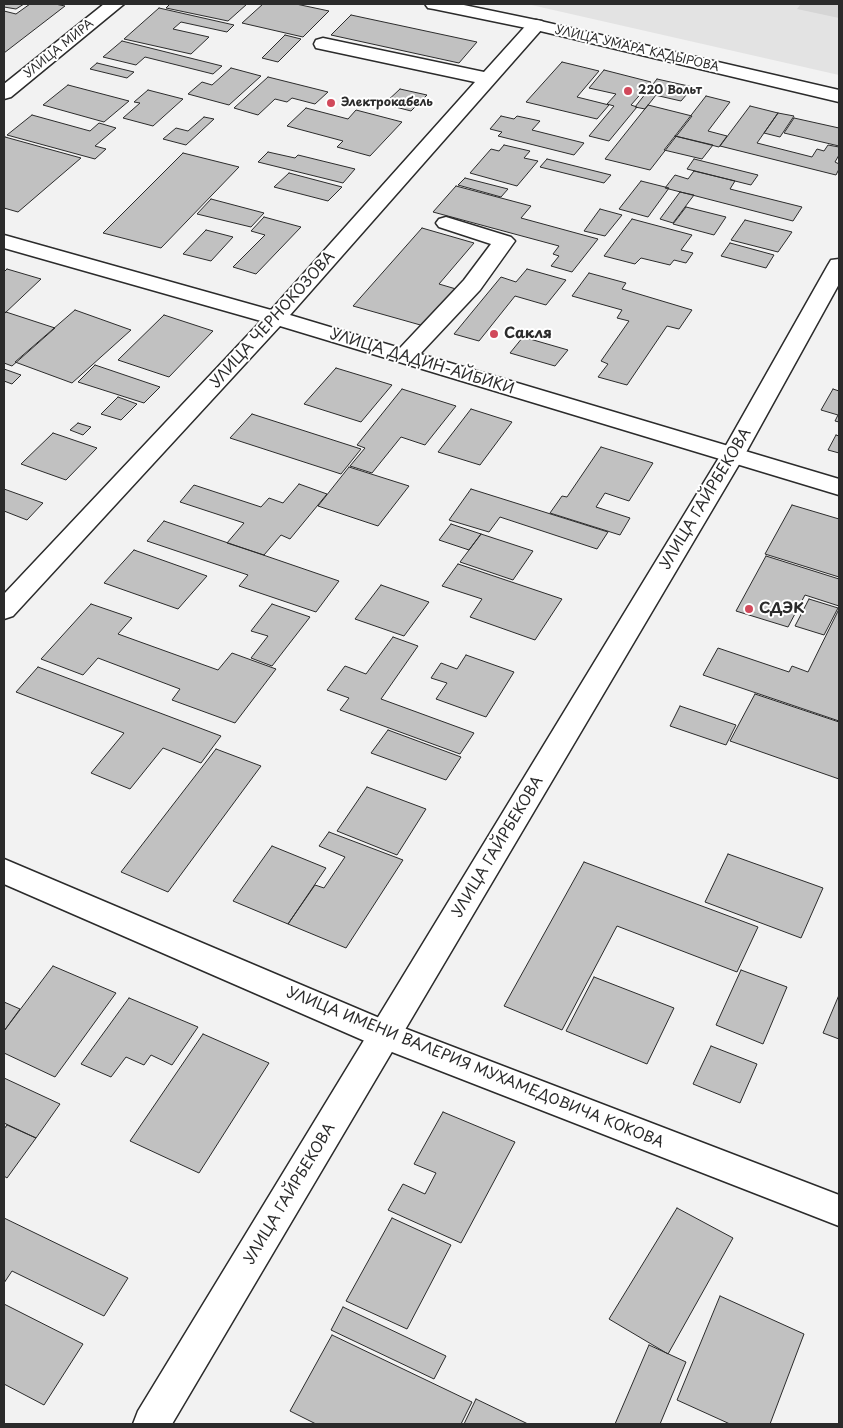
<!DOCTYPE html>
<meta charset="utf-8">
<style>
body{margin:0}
#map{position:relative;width:843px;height:1428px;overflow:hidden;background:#f2f2f2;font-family:"Playpen Sans",sans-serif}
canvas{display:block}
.frame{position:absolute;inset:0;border:5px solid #2b2b2b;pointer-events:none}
</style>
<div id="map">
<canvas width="843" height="1428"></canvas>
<div class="frame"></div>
</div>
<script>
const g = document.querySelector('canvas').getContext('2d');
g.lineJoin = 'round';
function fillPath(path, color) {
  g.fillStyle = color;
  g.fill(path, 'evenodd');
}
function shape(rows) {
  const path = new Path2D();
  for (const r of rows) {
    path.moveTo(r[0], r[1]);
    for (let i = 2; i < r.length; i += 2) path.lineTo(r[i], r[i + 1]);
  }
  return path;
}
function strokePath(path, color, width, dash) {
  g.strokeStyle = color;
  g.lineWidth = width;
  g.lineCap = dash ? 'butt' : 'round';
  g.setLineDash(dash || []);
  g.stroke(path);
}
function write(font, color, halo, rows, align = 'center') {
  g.font = font + ' "Playpen Sans",sans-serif';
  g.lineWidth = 4;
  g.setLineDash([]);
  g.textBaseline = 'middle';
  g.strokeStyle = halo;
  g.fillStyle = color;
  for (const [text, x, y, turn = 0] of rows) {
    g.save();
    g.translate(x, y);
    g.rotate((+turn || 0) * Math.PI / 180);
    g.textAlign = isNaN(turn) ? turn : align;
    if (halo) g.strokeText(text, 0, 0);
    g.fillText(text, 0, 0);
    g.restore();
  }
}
fillPath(shape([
 [527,4,839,4,839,75]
]), '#e3e3e3');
fillPath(shape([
 [801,4,839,4,839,18,797,9]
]), '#d5d5d5');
const building = shape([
 [4,4,24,4,16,9,4,7,4,4],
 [30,4,55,4,65,6,4,53,4,11,16,14,30,4],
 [170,4,247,4,228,21,166,8,170,4],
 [263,4,296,4,329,11,303,37,242,23,263,4],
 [159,8,234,25,227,32,181,22,173,29,209,37,191,54,124,39,159,8],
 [351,15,477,42,459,63,331,35,351,15],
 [285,35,301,39,278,62,262,58,285,35],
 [122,41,222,66,213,74,145,57,136,65,103,57,122,41],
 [562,62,599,71,577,97,609,105,597,119,526,102,562,62],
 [97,63,134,72,127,78,90,69,97,63],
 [231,68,261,76,229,105,188,94,202,82,212,85,231,68],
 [604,70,651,82,631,105,637,107,609,141,589,136,614,106,607,104,616,94,589,88,604,70],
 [268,77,328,92,315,104,292,98,287,102,275,99,258,115,234,108,268,77],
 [657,79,693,87,681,101,646,93,657,79],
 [68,85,129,101,104,122,43,105,68,85],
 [400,89,427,95,411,111,384,104,400,89],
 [148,90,183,99,153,126,123,118,140,103,134,102,148,90],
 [646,93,656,95,645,109,635,107,646,93],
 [706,96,730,102,708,131,727,136,719,147,675,136,706,96],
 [648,105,692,116,650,170,605,159,648,105],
 [750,106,778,113,757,143,812,157,817,149,824,151,828,145,839,147,839,155,835,162,839,164,839,169,836,175,720,146,750,106],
 [306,108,348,119,356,110,402,122,370,156,337,147,343,141,287,126,306,108],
 [778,113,794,116,780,137,764,133,778,113],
 [32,115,90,131,99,123,116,128,95,146,106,149,95,159,7,135,32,115],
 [501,116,514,119,517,116,540,121,532,130,584,143,574,155,498,136,502,132,490,129,501,116],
 [204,117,214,119,186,145,163,139,176,128,188,131,204,117],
 [794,118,839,128,839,146,784,133,794,118],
 [675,136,713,145,702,159,664,150,675,136],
 [5,137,81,158,18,212,4,208,4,138,5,137],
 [504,145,530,151,524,158,538,161,517,186,470,173,491,149,499,151,504,145],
 [268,152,295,158,298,155,355,169,343,183,258,162,268,152],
 [183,153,239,167,161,248,103,233,183,153],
 [547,159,611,175,604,183,540,167,547,159],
 [694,159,758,175,751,185,687,169,694,159],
 [694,171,735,181,730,189,802,207,793,221,665,188,675,175,688,179,694,171],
 [289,173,342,187,328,201,274,187,289,173],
 [465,178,508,189,501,197,458,185,465,178],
 [641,181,669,188,648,217,619,209,641,181],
 [456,186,531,206,521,218,598,239,572,272,551,266,559,256,553,254,559,246,433,212,456,186],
 [680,192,694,195,673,223,660,219,680,192],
 [211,199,264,213,251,227,197,214,211,199],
 [686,207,726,217,714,235,673,224,686,207],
 [600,209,622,215,605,236,584,231,600,209],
 [264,217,301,227,256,274,233,267,265,235,251,231,264,217],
 [632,219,692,235,681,250,693,253,686,263,674,260,670,265,641,258,635,264,604,256,632,219],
 [745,220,792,232,778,252,731,240,745,220],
 [422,228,474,243,439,284,456,289,424,326,353,306,422,228],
 [206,230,233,237,211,261,183,254,206,230],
 [730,243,774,255,766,268,721,256,730,243],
 [7,269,41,279,4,314,4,272,7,269],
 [527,269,566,280,546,305,515,296,479,341,454,334,501,277,516,282,527,269],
 [589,273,626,283,622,289,692,310,679,329,667,326,627,385,598,377,608,364,601,361,629,321,617,318,622,310,572,296,589,273],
 [75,310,131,330,72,383,15,362,75,310],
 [6,312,55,328,12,366,4,363,4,314,6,312],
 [164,315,213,331,169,377,118,360,164,315],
 [523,337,568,350,555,366,510,353,523,337],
 [95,365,160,387,144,403,78,382,95,365],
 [336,368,392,385,361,422,304,404,336,368],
 [4,369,21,375,12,384,4,381,4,369],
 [402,389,456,406,425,445,401,437,372,473,350,466,365,448,357,445,402,389],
 [833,389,839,391,839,422,835,421,838,415,821,410,833,389],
 [118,397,137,404,121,420,101,414,118,397],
 [471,409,512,422,480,465,438,452,471,409],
 [252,414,361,449,341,474,230,438,252,414],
 [78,423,91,427,83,435,70,430,78,423],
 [53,433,97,448,66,480,21,464,53,433],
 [836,435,839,436,839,453,828,450,836,435],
 [601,447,653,463,629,501,605,493,596,507,630,518,620,535,550,513,562,496,567,497,601,447],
 [349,467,409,486,378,526,318,506,349,467],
 [299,484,327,494,290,539,281,535,264,555,227,543,244,523,180,502,194,485,261,507,269,498,283,503,299,484],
 [4,489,43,503,27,520,4,511,4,489],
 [471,489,608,532,597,549,500,517,489,532,449,520,471,489],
 [792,505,839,519,839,577,765,554,792,505],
 [164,521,339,581,316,612,239,586,248,575,147,541,164,521],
 [451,524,481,534,469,550,439,540,451,524],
 [481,534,533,551,513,580,460,562,481,534],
 [134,550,207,576,178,609,104,583,134,550],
 [766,556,839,579,839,606,805,595,788,627,736,611,766,556],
 [458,564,562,599,535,640,470,617,482,599,442,586,458,564],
 [381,585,429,602,404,636,355,619,381,585],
 [809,599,838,608,824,635,795,626,809,599],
 [91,604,132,618,118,634,218,670,232,653,276,669,235,723,172,700,180,689,98,658,83,675,41,659,91,604],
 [272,604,310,617,272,666,251,658,268,636,251,631,272,604],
 [839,609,839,721,703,675,718,648,789,672,792,666,808,672,839,609],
 [393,637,418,646,381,699,474,733,460,754,340,710,349,698,327,690,345,666,366,674,393,637],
 [466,655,514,672,486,717,436,699,447,683,431,678,441,663,457,669,466,655],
 [38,667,221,736,201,763,163,748,130,789,91,773,124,733,16,692,38,667],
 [755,694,839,722,839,779,730,741,755,694],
 [680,706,736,725,726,745,670,726,680,706],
 [388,730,461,757,446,780,371,753,388,730],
 [216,749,261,766,168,892,121,872,216,749],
 [367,787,426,809,397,855,337,831,367,787],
 [329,832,403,860,346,948,288,924,315,885,324,888,345,857,319,846,329,832],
 [272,846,326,868,288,924,233,901,272,846],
 [728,854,823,888,801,938,705,902,728,854],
 [584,862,758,927,737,972,617,926,562,1030,504,1006,584,862],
 [53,966,116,993,55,1077,4,1053,4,1031,53,966],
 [741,970,787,987,763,1044,716,1025,741,970],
 [594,977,674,1008,647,1064,566,1031,594,977],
 [839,995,839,1039,823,1033,839,995],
 [129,998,198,1027,172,1065,151,1055,144,1065,126,1057,111,1077,81,1064,129,998],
 [4,1002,20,1009,4,1031,4,1002],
 [203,1034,269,1063,199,1173,130,1141,203,1034],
 [711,1046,757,1064,740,1103,693,1084,711,1046],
 [4,1078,60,1104,36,1138,4,1123,4,1078],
 [443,1112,515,1142,461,1243,388,1210,403,1184,425,1194,436,1173,414,1164,443,1112],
 [7,1125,36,1138,7,1178,4,1176,4,1129,7,1125],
 [677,1208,733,1238,668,1354,609,1319,677,1208],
 [4,1218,128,1278,104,1316,12,1271,4,1283,4,1218],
 [392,1218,451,1245,407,1329,346,1301,392,1218],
 [720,1296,804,1334,770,1424,730,1424,677,1400,720,1296],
 [4,1304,83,1344,44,1405,4,1384,4,1304],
 [343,1307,446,1356,434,1379,331,1330,343,1307],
 [332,1335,472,1402,461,1424,316,1424,290,1411,332,1335],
 [649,1345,686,1362,660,1424,615,1424,649,1345],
 [476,1399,528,1424,464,1424,476,1399]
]);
fillPath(building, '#c1c1c1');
strokePath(building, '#2b2b2b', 1);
const minor = shape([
 [104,4,124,4,11,97,4,99,4,84,104,4],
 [536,20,542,21,545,25,542,29,290,315,400,348,464,280,491,244,439,227,436,223,439,219,446,217,511,237,515,241,480,290,420,354,839,479,839,495,280,326,13,616,4,619,4,594,261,321,4,248,4,235,271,310,475,82,316,48,314,44,316,40,323,38,484,72,530,21,536,20],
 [4,859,396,1025,839,1195,839,1226,374,1045,4,884,4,859]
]);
const major = shape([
 [425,4,459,4,536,20,839,90,839,102,536,30,434,9,428,8,425,4],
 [839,259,839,284,744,456,172,1424,133,1424,138,1411,720,456,828,265,831,260,839,259]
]);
strokePath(minor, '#2b2b2b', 3);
strokePath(major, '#2b2b2b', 3);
fillPath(minor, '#fff');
fillPath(major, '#fff');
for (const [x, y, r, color] of [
 [628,91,5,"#d1495b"],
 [331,103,5,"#d1495b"],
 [494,334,5,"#d1495b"],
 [749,609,5,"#d1495b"]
]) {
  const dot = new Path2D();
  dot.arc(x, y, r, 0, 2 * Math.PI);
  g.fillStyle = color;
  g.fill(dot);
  strokePath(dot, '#fff', 2);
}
write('12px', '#2b2b2b', '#fff', [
 ["УЛИЦА МИРА",59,49,-39],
 ["УЛИЦА УМАРА КАДЫРОВА",637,49,13]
]);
write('bold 12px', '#2b2b2b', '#fff', [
 ["220 Вольт",638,91],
 ["Электрокабель",341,103]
], 'left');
write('15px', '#2b2b2b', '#fff', [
 ["УЛИЦА ЧЕРНОКОЗОВА",273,320,-48],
 ["УЛИЦА ДАДИН-АЙБИКИ",422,362,17],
 ["УЛИЦА ГАЙРБЕКОВА",706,499,-59],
 ["УЛИЦА ГАЙРБЕКОВА",498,847,-59],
 ["УЛИЦА ИМЕНИ ВАЛЕРИЯ МУХАМЕДОВИЧА КОКОВА",475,1068,22],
 ["УЛИЦА ГАЙРБЕКОВА",290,1194,-59]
]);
write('bold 15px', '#2b2b2b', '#fff', [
 ["Сакля",504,334],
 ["СДЭК",759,609]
], 'left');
</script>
